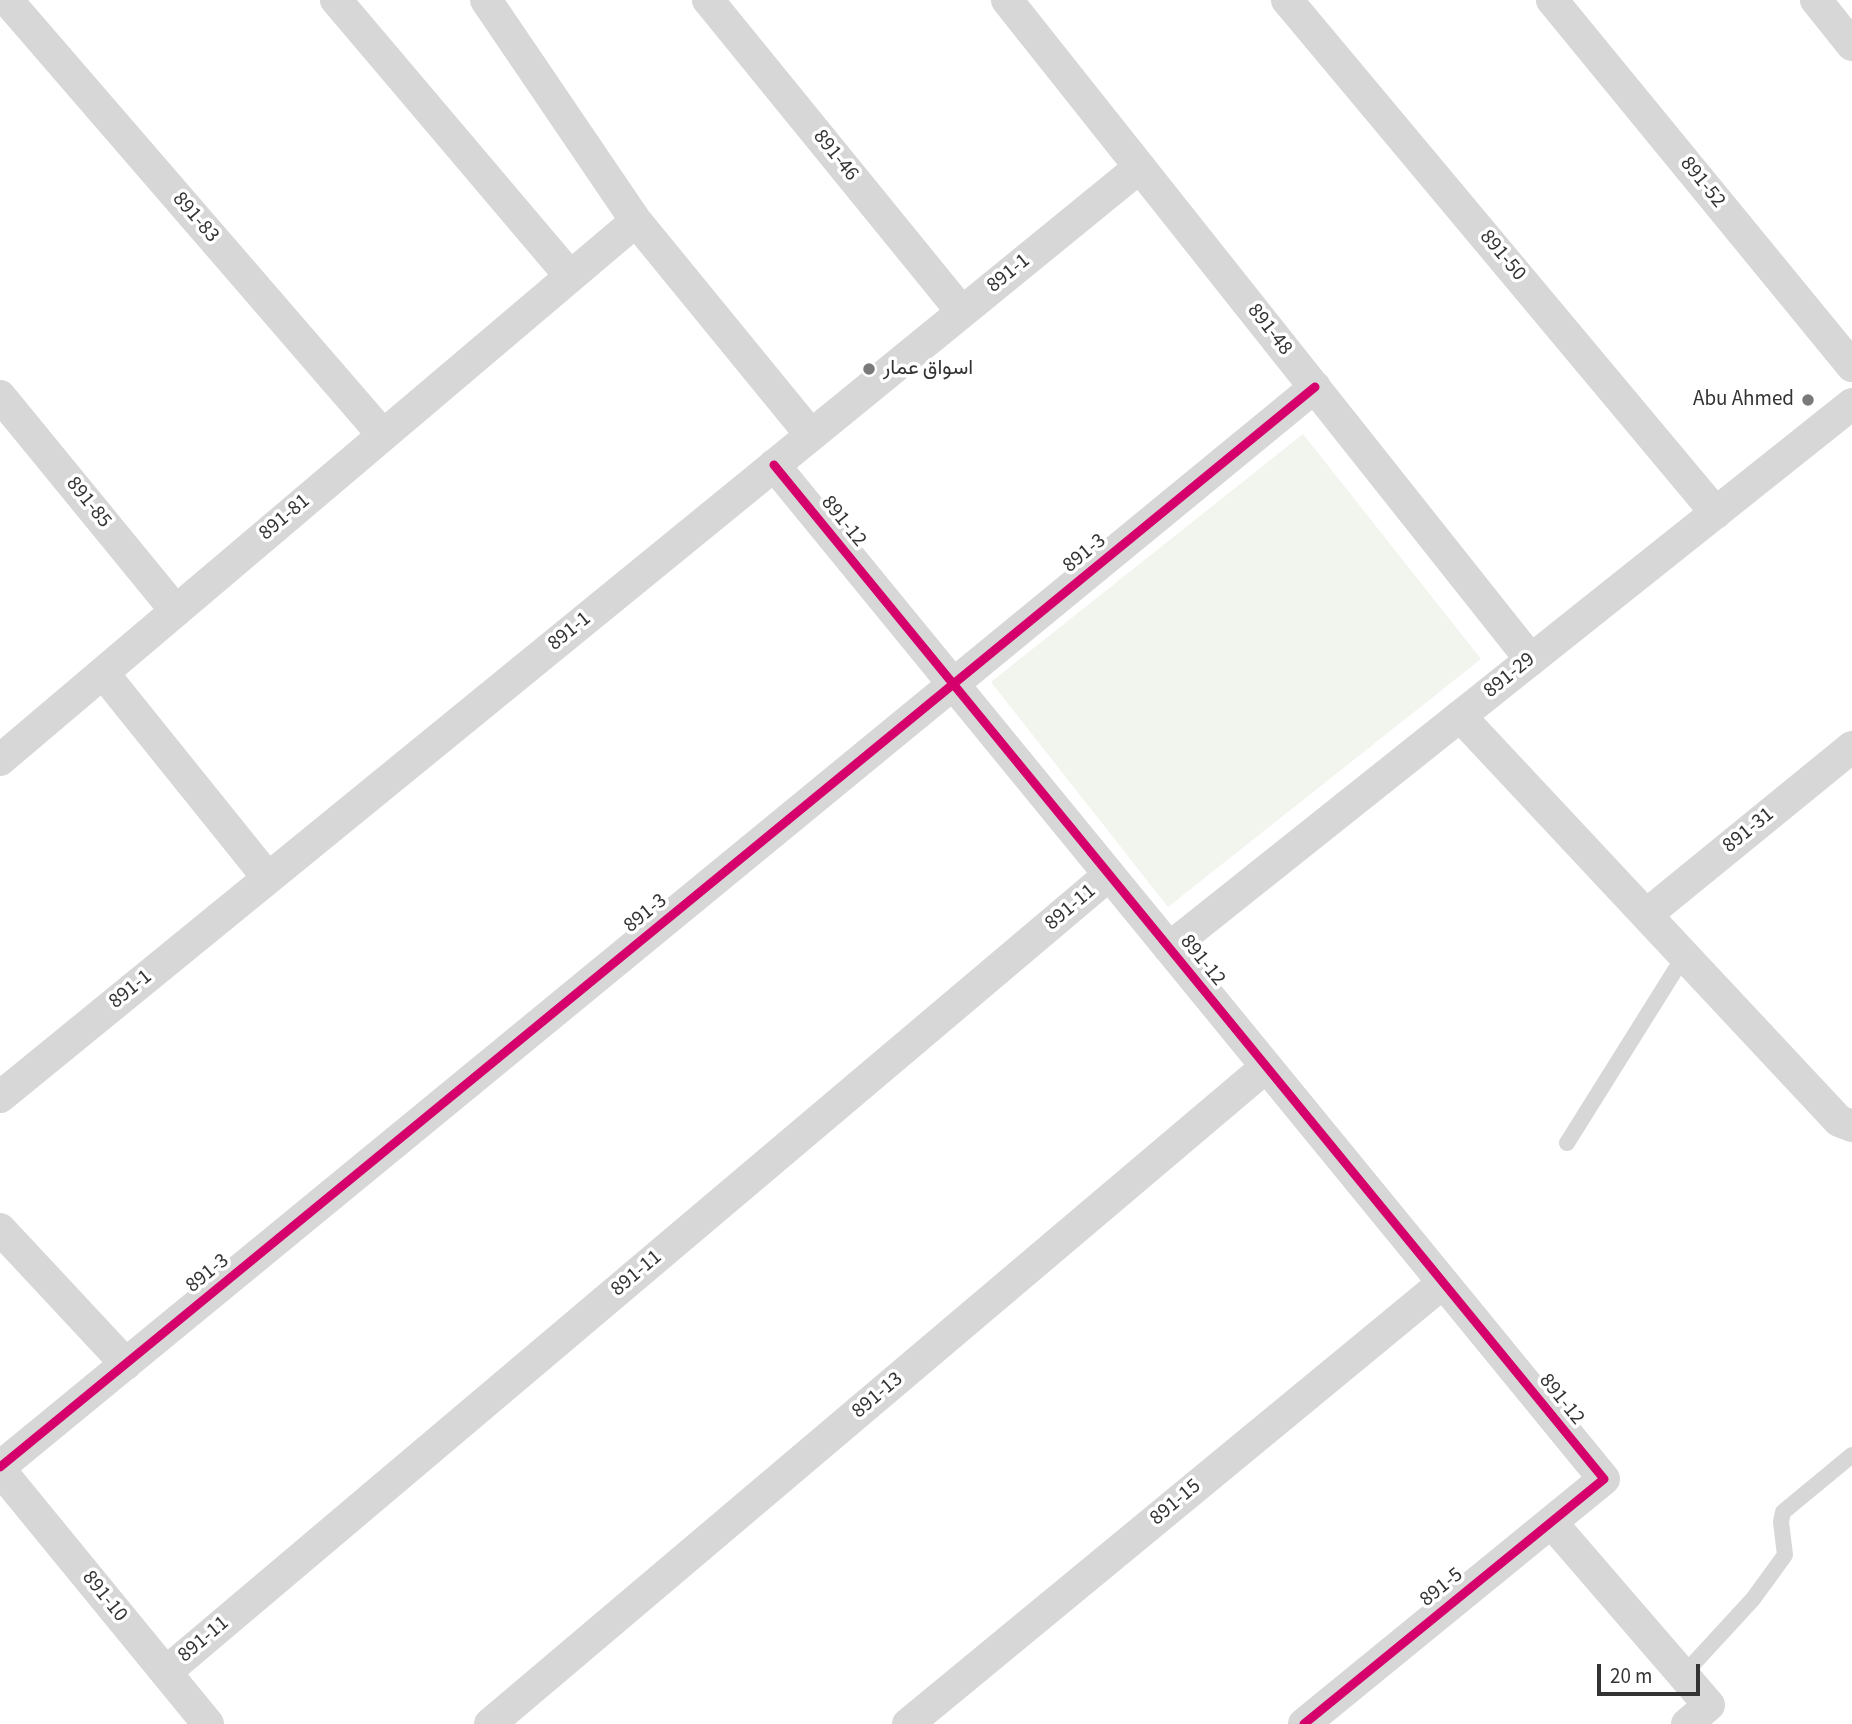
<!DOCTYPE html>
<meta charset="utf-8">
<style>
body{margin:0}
#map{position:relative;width:1852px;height:1724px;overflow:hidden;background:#fff;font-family:"Source Sans 3",sans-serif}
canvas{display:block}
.scale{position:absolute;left:1597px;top:1664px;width:103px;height:32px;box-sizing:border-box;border:4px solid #333;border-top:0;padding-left:9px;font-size:21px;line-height:24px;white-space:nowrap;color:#333;-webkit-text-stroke:5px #fff;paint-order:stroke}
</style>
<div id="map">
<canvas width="1852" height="1724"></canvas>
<div class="scale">20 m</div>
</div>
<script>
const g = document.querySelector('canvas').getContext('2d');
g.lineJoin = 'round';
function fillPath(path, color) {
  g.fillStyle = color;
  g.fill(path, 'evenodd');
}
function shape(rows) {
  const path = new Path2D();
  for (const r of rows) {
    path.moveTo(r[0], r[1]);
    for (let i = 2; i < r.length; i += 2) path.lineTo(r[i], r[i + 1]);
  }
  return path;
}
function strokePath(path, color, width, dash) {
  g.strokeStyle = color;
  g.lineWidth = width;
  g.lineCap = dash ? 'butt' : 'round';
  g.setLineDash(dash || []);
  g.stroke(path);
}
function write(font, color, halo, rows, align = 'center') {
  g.font = font + ' "Source Sans 3",Vazirmatn,sans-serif';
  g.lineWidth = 7;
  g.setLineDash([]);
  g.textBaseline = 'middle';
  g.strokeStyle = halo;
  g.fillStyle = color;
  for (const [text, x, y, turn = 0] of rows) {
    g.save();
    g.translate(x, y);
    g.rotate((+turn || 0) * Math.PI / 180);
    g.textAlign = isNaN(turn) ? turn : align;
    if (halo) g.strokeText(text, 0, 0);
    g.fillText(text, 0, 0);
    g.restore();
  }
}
fillPath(shape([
 [1303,434,1481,659,1168,907,991,682]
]), '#f1f5ed');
strokePath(shape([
 [1567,1143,1684,956],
 [1683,1675,1753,1599,1785,1555,1781,1522,1783,1512,1852,1455]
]), '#d7d7d7', 16);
strokePath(shape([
 [7,0,383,435],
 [336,0,570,276],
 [708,0,962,312],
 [1007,0,1531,660],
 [1287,0,1716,513],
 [1552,0,1852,366],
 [1816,0,1852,45],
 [636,221,811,435],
 [0,396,176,611],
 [774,465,1604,1479,1304,1724],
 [103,673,268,878],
 [1460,716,1839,1121,1852,1126],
 [0,760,636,221,486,0],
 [1646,915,1852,747],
 [1169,948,1852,404],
 [0,1097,1140,167],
 [0,1229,126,1364],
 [0,1467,1315,387],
 [0,1470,208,1724],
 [1551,1522,1709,1705,1687,1724],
 [166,1672,1109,875],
 [490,1724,1266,1067],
 [908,1724,1443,1283]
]), '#d7d7d7', 32);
strokePath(shape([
 [774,465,1604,1479,1304,1724],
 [0,1467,1315,387]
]), '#d6006c', 9);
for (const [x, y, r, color] of [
 [869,369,7,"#7a7a7a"],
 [1808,400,7,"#7a7a7a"]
]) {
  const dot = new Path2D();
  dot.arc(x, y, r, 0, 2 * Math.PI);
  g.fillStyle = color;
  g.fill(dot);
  strokePath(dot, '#fff', 2.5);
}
write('21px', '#333', '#fff', [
 ["891-46",835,156,51],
 ["891-52",1702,183,51],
 ["891-83",195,218,49],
 ["891-50",1502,256,50],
 ["891-1",1009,274,-39],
 ["891-48",1269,330,52],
 ["891-85",88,503,51],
 ["891-81",285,518,-40],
 ["891-12",843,522,51],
 ["891-3",1085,554,-39],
 ["891-1",570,632,-39],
 ["891-29",1510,676,-39],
 ["891-31",1749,831,-39],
 ["891-11",1071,908,-40],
 ["891-3",646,914,-39],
 ["891-12",1202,961,51],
 ["891-1",131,990,-39],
 ["891-3",208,1274,-39],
 ["891-11",637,1274,-40],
 ["891-13",878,1396,-40],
 ["891-12",1561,1400,51],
 ["891-15",1176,1503,-40],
 ["891-5",1442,1588,-39],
 ["891-10",104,1597,51],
 ["891-11",204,1640,-40]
]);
write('21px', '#333', '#fff', [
 ["اسواق عمار",883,369],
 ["Abu Ahmed",1794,400,"right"]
], 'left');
</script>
